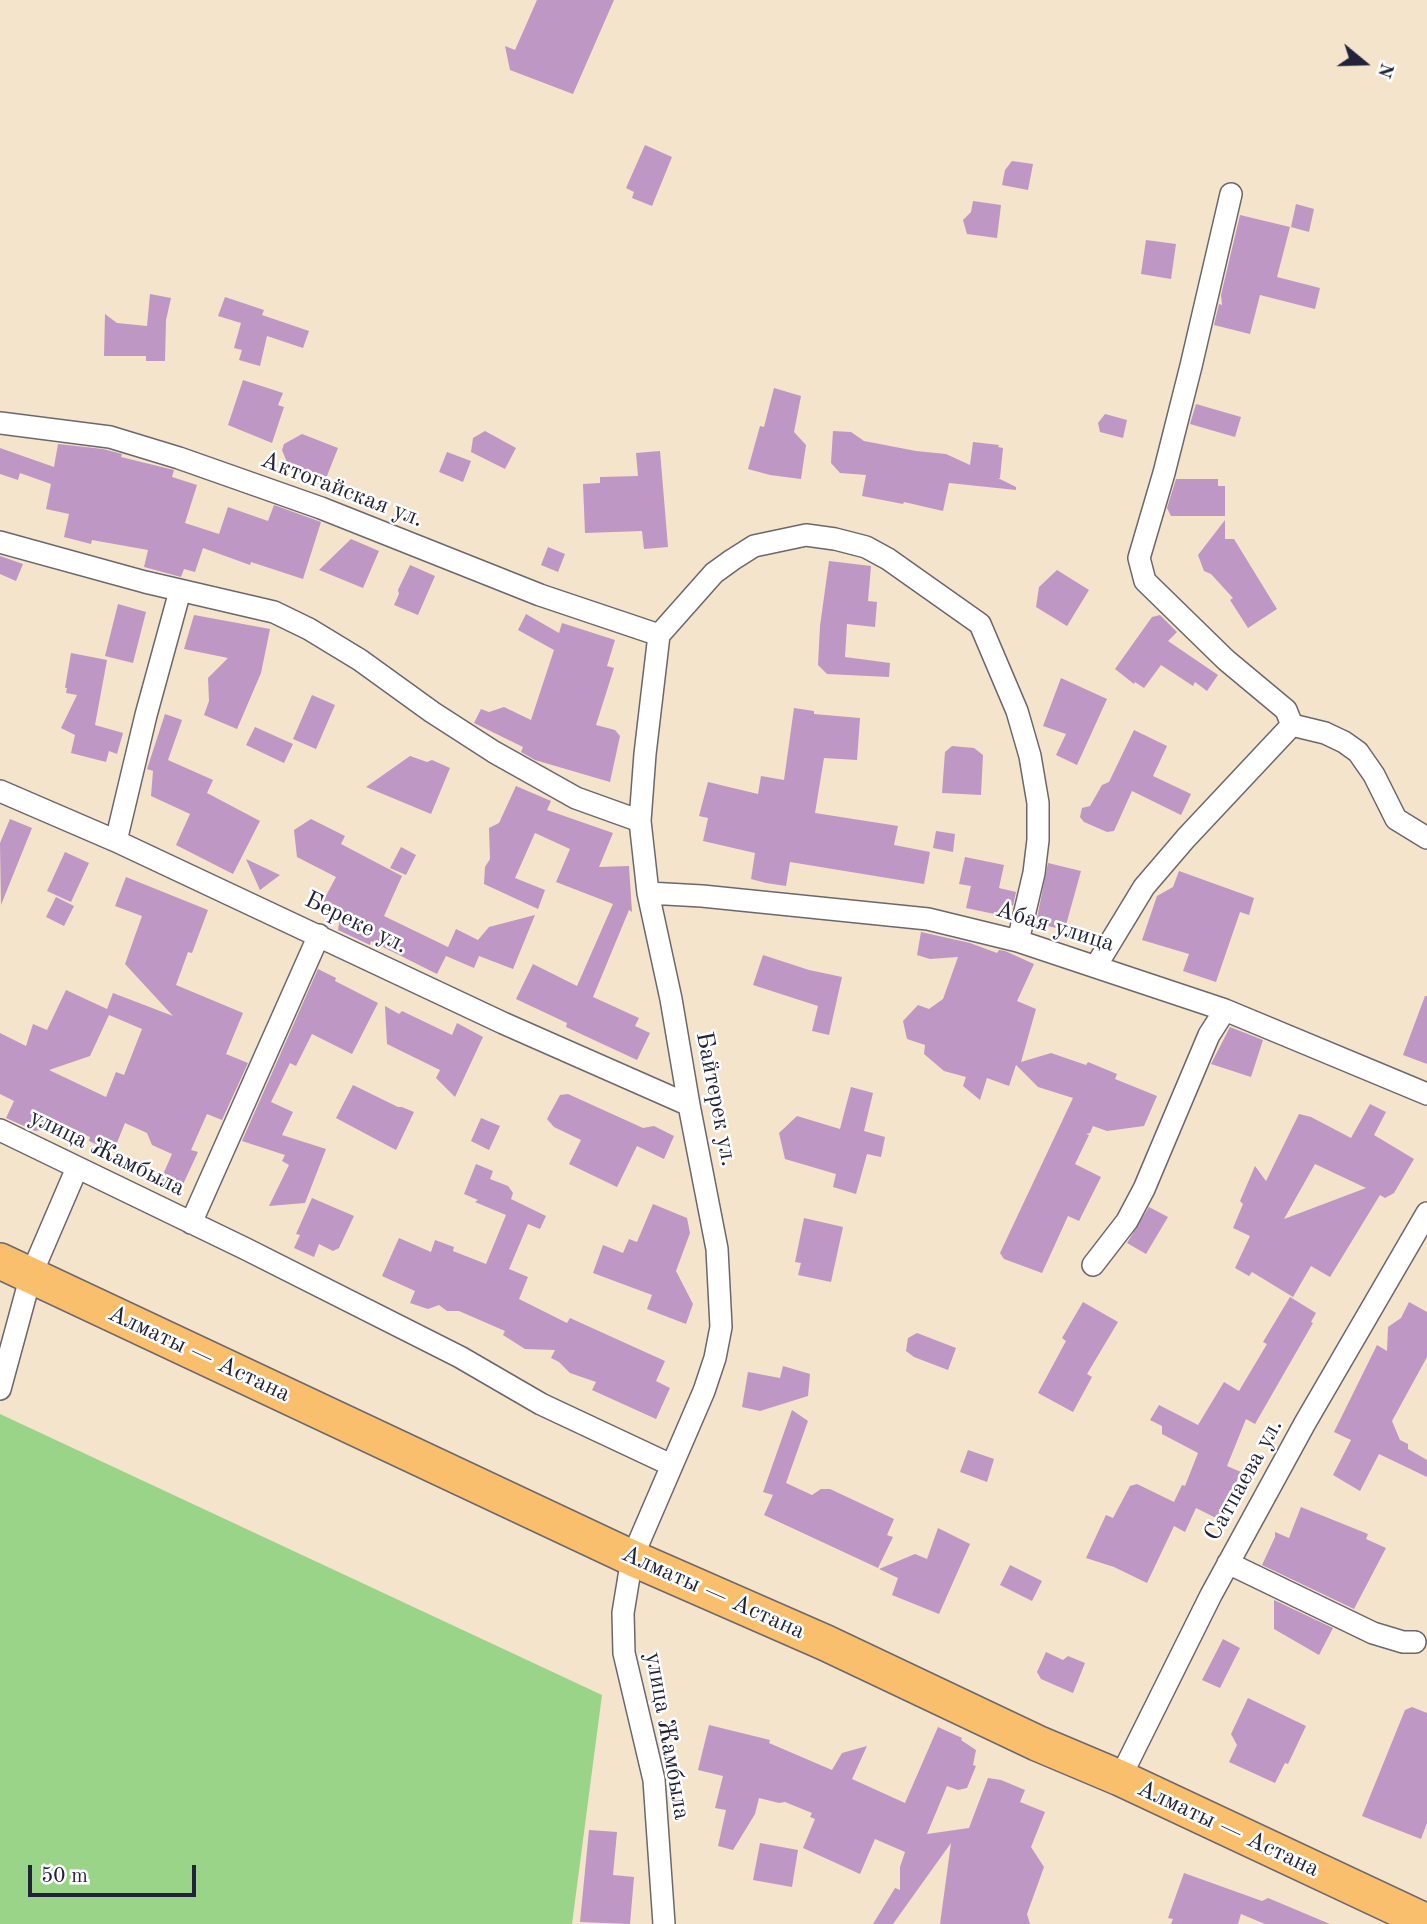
<!DOCTYPE html>
<meta charset="utf-8">
<style>
body{margin:0}
#map{position:relative;width:1427px;height:1924px;overflow:hidden;background:#f4e4cb;font-family:"Old Standard TT",serif}
canvas{display:block}
.north{position:absolute;left:1329px;top:28px;width:70px;height:70px;-webkit-text-stroke:5px #fff;paint-order:stroke;rotate:109deg;font-size:19px;font-weight:700;line-height:28px;text-align:center;color:#22223b}
.north::after{content:'';display:block;margin:auto;width:24px;height:32px;background:#22223b;clip-path:polygon(50% 0,100% 100%,50% 72%,0 100%)}
.scale{position:absolute;left:28px;top:1865px;width:168px;height:32px;box-sizing:border-box;border:4px solid #22223b;border-top:0;padding-left:9px;font-size:21px;line-height:24px;white-space:nowrap;color:#22223b;-webkit-text-stroke:5px #fff;paint-order:stroke}
</style>
<div id="map">
<canvas width="1427" height="1924"></canvas>
<div class="north">N</div>
<div class="scale">50 m</div>
</div>
<script>
const g = document.querySelector('canvas').getContext('2d');
g.lineJoin = 'round';
function fillPath(path, color) {
  g.fillStyle = color;
  g.fill(path, 'evenodd');
}
function shape(rows) {
  const path = new Path2D();
  for (const r of rows) {
    path.moveTo(r[0], r[1]);
    for (let i = 2; i < r.length; i += 2) path.lineTo(r[i], r[i + 1]);
  }
  return path;
}
function strokePath(path, color, width, dash) {
  g.strokeStyle = color;
  g.lineWidth = width;
  g.lineCap = dash ? 'butt' : 'round';
  g.setLineDash(dash || []);
  g.stroke(path);
}
function write(font, color, halo, rows, align = 'center') {
  g.font = font + ' "Old Standard TT",serif';
  g.lineWidth = 5;
  g.setLineDash([]);
  g.textBaseline = 'middle';
  g.strokeStyle = halo;
  g.fillStyle = color;
  for (const [text, x, y, turn = 0] of rows) {
    g.save();
    g.translate(x, y);
    g.rotate((+turn || 0) * Math.PI / 180);
    g.textAlign = isNaN(turn) ? turn : align;
    if (halo) g.strokeText(text, 0, 0);
    g.fillText(text, 0, 0);
    g.restore();
  }
}
fillPath(shape([
 [0,1414,602,1695,572,1924,0,1924]
]), '#99d488');
fillPath(shape([
 [537,0,614,0,573,94,510,70,505,46,515,50],
 [645,145,672,157,652,206,632,198,634,192,626,188],
 [1012,161,1033,164,1028,190,1002,185,1005,170],
 [973,201,1001,205,997,238,967,234,963,220,971,212],
 [1296,204,1314,209,1309,232,1291,227],
 [1240,215,1290,227,1277,277,1320,288,1315,309,1260,295,1250,334,1214,325,1219,304,1222,305,1221,295],
 [1146,240,1176,244,1171,279,1141,274],
 [150,294,171,298,166,320,165,361,146,361,146,356,104,356,105,314,117,323,147,326],
 [225,297,264,310,262,315,309,331,303,348,267,336,260,366,239,360,242,350,234,348,241,323,218,316],
 [243,380,283,393,278,405,284,407,272,443,228,425],
 [774,388,801,396,794,432,806,445,801,479,770,475,748,469,760,426,764,427],
 [1196,404,1241,417,1235,437,1190,424],
 [1105,414,1127,420,1123,438,1100,432,1098,423],
 [485,431,516,448,505,469,471,452,473,438],
 [833,431,851,432,864,441,916,451,946,454,970,465,973,442,999,445,998,447,1003,448,1000,478,998,478,1016,487,1016,490,949,483,943,511,904,502,903,504,862,496,866,475,840,473,831,463],
 [302,434,338,448,325,481,289,467,282,450,284,444],
 [58,444,103,449,122,454,121,457,174,470,172,477,197,485,185,523,219,534,228,507,268,521,274,505,321,522,303,579,251,562,250,565,203,548,195,572,184,569,181,577,144,567,148,550,92,540,91,544,64,537,69,514,46,509,51,484,20,473,18,480,0,474,0,448,54,467],
 [660,451,668,547,644,549,642,531,585,533,583,484,600,483,600,477,638,476,636,453],
 [447,452,471,461,463,482,439,472],
 [1176,479,1218,479,1218,486,1225,486,1225,516,1171,516,1167,508],
 [1225,520,1225,539,1234,539,1277,609,1248,628,1230,600,1233,598,1211,574,1204,571,1198,555],
 [351,539,379,551,363,588,319,570],
 [548,547,565,554,558,572,541,565],
 [0,556,23,564,16,581,0,574],
 [829,561,871,566,868,601,877,602,875,627,847,624,845,657,890,663,889,677,827,674,818,665,820,626],
 [410,565,435,576,418,615,394,605,399,594,398,590],
 [1057,570,1089,590,1067,626,1036,607,1039,587],
 [118,604,146,612,133,663,105,656],
 [526,614,559,633,562,623,615,640,607,666,614,668,596,725,615,730,620,736,610,782,535,760,521,752,523,747,474,723,481,709,489,712,504,707,531,720,554,650,518,630],
 [194,615,270,629,261,673,237,729,204,715,209,701,208,678,228,658,184,649],
 [1160,615,1177,632,1168,641,1218,675,1207,691,1195,682,1193,686,1161,665,1144,688,1135,682,1134,684,1115,669,1152,617],
 [71,653,107,660,95,725,123,733,117,754,109,751,106,762,71,753,75,735,61,728,77,695,66,693,67,688,65,688],
 [1061,678,1107,699,1077,765,1056,755,1066,734,1043,726],
 [312,695,335,705,316,749,293,739],
 [794,708,814,711,814,714,860,718,857,760,824,758,815,813,898,826,894,845,930,852,924,884,790,862,786,886,766,883,751,879,755,853,703,841,708,818,699,816,708,782,758,794,761,776,784,780],
 [165,714,182,720,168,760,213,780,207,793,260,821,233,874,176,845,190,814,151,796,153,771,147,769],
 [255,727,293,744,284,763,246,745],
 [1134,730,1167,746,1153,776,1191,794,1181,815,1132,791,1114,831,1107,832,1084,822,1080,817,1082,808,1090,806,1102,785,1109,782],
 [952,746,974,748,983,755,981,795,942,793,945,752],
 [410,756,427,762,432,760,450,768,431,814,366,787],
 [516,786,551,801,547,810,613,833,599,867,629,866,632,912,629,910,593,997,639,1018,635,1026,650,1033,637,1060,566,1027,567,1023,516,999,533,964,577,986,613,904,556,882,570,849,535,833,515,878,545,890,538,909,484,884,485,867,490,859,489,828,499,823],
 [10,819,32,828,1,905,0,843],
 [311,819,345,836,341,844,402,876,384,916,448,947,456,929,478,940,489,927,535,915,513,969,479,956,474,968,446,956,437,974,371,941,370,945,338,930,340,918,320,907,336,877,297,857,294,830],
 [936,831,955,834,953,852,933,848],
 [401,847,416,855,406,875,390,868],
 [65,852,89,863,71,902,47,891],
 [965,857,1004,865,999,888,1016,892,1013,906,1007,902,1004,916,966,908,971,886,959,884],
 [246,859,280,875,260,890],
 [1048,863,1081,871,1066,925,1060,929,1036,923],
 [1179,871,1254,898,1249,915,1240,912,1216,982,1183,971,1189,954,1142,940,1157,896,1173,887],
 [126,877,208,910,192,953,188,952,176,985,243,1013,226,1054,248,1063,222,1120,207,1114,191,1150,198,1152,178,1195,158,1186,172,1154,152,1145,147,1133,125,1123,116,1145,102,1147,89,1141,90,1137,50,1119,45,1129,35,1131,6,1118,14,1101,0,1094,0,1033,26,1046,33,1024,47,1030,66,990,107,1009,113,993,173,1016,125,964,142,916,115,906],
 [109,1015,142,1029,124,1075,116,1072,106,1097,49,1070,90,1056],
 [56,897,74,906,64,926,46,917],
 [921,932,970,943,997,953,999,950,1005,951,1034,964,1017,1001,1036,1009,1021,1062,1051,1053,1086,1065,1088,1062,1117,1074,1115,1079,1157,1096,1144,1126,1107,1131,1093,1126,1090,1133,1086,1134,1089,1135,1075,1164,1101,1177,1079,1221,1068,1216,1042,1273,1004,1259,1000,1253,1073,1098,1038,1087,1016,1065,1009,1086,987,1078,980,1100,963,1086,966,1077,944,1071,924,1054,925,1045,907,1039,903,1021,918,1005,929,1009,943,999,958,957,930,959,917,955],
 [763,955,809,970,842,977,829,1035,812,1031,818,1006,753,985],
 [318,969,336,978,335,981,378,1003,352,1054,312,1034,296,1066,290,1063,271,1102,293,1112,282,1135,326,1149,305,1203,269,1206,289,1165,282,1161,285,1155,242,1141],
 [1425,996,1427,996,1427,1064,1403,1055],
 [385,1006,399,1014,402,1011,452,1035,457,1023,483,1037,455,1097,436,1078,440,1070,387,1044],
 [1230,1027,1263,1040,1251,1077,1211,1064],
 [353,1085,398,1107,402,1107,414,1112,396,1150,336,1118],
 [851,1087,873,1093,864,1131,885,1137,881,1157,867,1154,856,1194,833,1187,836,1174,785,1159,779,1133,797,1116,840,1129],
 [568,1094,643,1128,654,1126,674,1136,664,1159,637,1146,617,1187,569,1164,581,1140,554,1127,547,1119,560,1095],
 [1370,1104,1386,1112,1374,1135,1414,1159,1394,1193,1385,1198,1380,1195,1330,1277,1311,1266,1293,1297,1252,1272,1249,1276,1235,1268,1250,1236,1233,1228,1243,1204,1240,1201,1255,1166,1266,1181,1299,1114,1311,1117,1351,1138],
 [1315,1164,1366,1188,1284,1219],
 [481,1118,500,1126,489,1150,471,1141],
 [476,1164,493,1171,490,1179,508,1186,513,1193,511,1199,546,1216,540,1229,528,1224,509,1269,528,1277,519,1299,567,1323,570,1318,665,1361,656,1381,670,1388,656,1419,592,1390,596,1382,570,1373,559,1362,551,1358,555,1350,525,1349,503,1335,505,1331,459,1311,447,1311,439,1305,428,1309,410,1303,415,1291,382,1276,399,1238,431,1252,435,1240,454,1247,453,1251,486,1264,506,1215,475,1202,478,1200,464,1194],
 [312,1198,354,1216,339,1248,333,1251,319,1244,314,1257,294,1248,300,1235,296,1234],
 [653,1204,687,1218,690,1233,676,1271,693,1304,686,1324,647,1309,652,1295,593,1273,603,1245,623,1253,629,1239,637,1242],
 [1149,1207,1168,1217,1146,1254,1127,1243],
 [804,1218,843,1227,831,1282,798,1275,801,1263,795,1262],
 [1290,1297,1316,1313,1311,1322,1313,1323,1255,1424,1246,1419,1227,1466,1241,1472,1218,1519,1196,1508,1185,1532,1174,1526,1147,1583,1114,1567,1086,1558,1106,1515,1113,1518,1130,1486,1137,1484,1174,1502,1182,1485,1185,1486,1198,1453,1162,1434,1162,1426,1150,1420,1159,1405,1198,1425,1224,1382,1239,1391,1267,1344,1263,1342],
 [1083,1302,1118,1322,1087,1374,1092,1377,1073,1412,1038,1393,1066,1341,1062,1338],
 [1409,1302,1427,1312,1427,1357,1392,1421,1400,1440,1408,1444,1408,1449,1427,1460,1427,1477,1379,1454,1360,1491,1333,1475,1351,1440,1334,1432,1377,1345,1387,1351,1388,1327,1401,1318],
 [917,1333,956,1348,948,1370,914,1357,906,1351,908,1338],
 [783,1366,810,1374,808,1396,760,1411,742,1407,748,1372,780,1378],
 [792,1410,808,1421,786,1483,812,1495,821,1489,830,1489,894,1519,887,1535,893,1537,878,1568,764,1515,773,1495,763,1492],
 [968,1450,994,1459,987,1482,960,1472],
 [1301,1507,1368,1534,1366,1539,1386,1548,1354,1609,1262,1565,1275,1537,1275,1532,1289,1538],
 [938,1528,970,1544,939,1614,892,1595,898,1578,879,1569,915,1554,927,1559],
 [1010,1565,1042,1581,1032,1601,1000,1585],
 [1274,1600,1333,1628,1319,1655,1274,1629],
 [1223,1639,1240,1648,1220,1688,1202,1680],
 [1046,1652,1063,1660,1068,1656,1085,1663,1073,1693,1041,1679,1037,1672],
 [1248,1698,1306,1726,1288,1764,1285,1763,1275,1783,1229,1762,1237,1745,1231,1734],
 [1412,1707,1427,1713,1427,1823,1421,1839,1362,1816,1405,1710],
 [709,1725,770,1740,769,1743,832,1770,842,1753,867,1746,852,1779,905,1803,938,1727,962,1738,961,1740,976,1750,973,1765,976,1766,967,1788,958,1790,947,1786,927,1834,969,1828,988,1778,1001,1780,1025,1790,1020,1802,1045,1812,1031,1847,1044,1867,1027,1914,1030,1924,940,1924,951,1843,893,1924,873,1924,895,1888,900,1890,900,1867,905,1852,875,1839,860,1874,803,1848,815,1819,810,1817,812,1813,785,1802,779,1803,759,1798,755,1814,733,1850,718,1846,726,1810,715,1808,723,1776,698,1770],
 [589,1830,617,1832,613,1875,634,1877,630,1924,580,1922],
 [760,1843,798,1850,792,1887,753,1880],
 [1184,1873,1262,1901,1268,1898,1330,1924,1265,1924,1241,1914,1238,1924,1171,1924,1173,1919,1168,1918]
]), '#be97c4');
const minor = shape([
 [1231,194,1191,366,1164,473,1139,558,1145,581,1226,660,1286,710,1292,725],
 [0,423,110,437,179,458,321,508,540,595,659,635],
 [0,542,145,582,274,612,309,629,360,660,432,712,494,752,576,798,640,821],
 [659,635,645,754,640,821,648,893,671,999,689,1105,717,1249,721,1327,715,1358,704,1391,632,1558,623,1613,624,1653,654,1780,664,1924],
 [659,635,714,573,732,560,754,546,806,535,835,539,866,547,888,559,980,624,1017,711,1030,756,1038,803,1038,840,1034,873,1018,941],
 [1292,725,1325,733,1344,742,1358,752,1374,775,1396,819,1427,838],
 [0,791,116,841,503,1023,689,1105],
 [116,841,146,715,180,591],
 [648,893,702,896,928,919,1018,941,1225,1010,1427,1094],
 [1096,966,1144,887,1186,838,1292,725],
 [0,1130,246,1249,460,1357,541,1404,671,1465],
 [191,1223,319,935],
 [1093,1265,1127,1221,1144,1189,1209,1035,1225,1010],
 [0,1389,31,1275,77,1168],
 [1228,1563,1373,1633,1403,1642,1415,1642],
 [1120,1778,1211,1595,1305,1423,1427,1213]
]);
const trunk = shape([
 [0,1261,632,1558,826,1643,1037,1743,1120,1778,1427,1922]
]);
strokePath(minor, '#6c666d', 24);
strokePath(trunk, '#6c666d', 38);
strokePath(minor, '#fff', 21);
strokePath(trunk, '#f9bf6d', 35);
write('24px', '#22223b', '#fff', [
 ["Актогайская ул.",342,490,21],
 ["Береке ул.",356,923,26],
 ["Абая улица",1055,927,17],
 ["Байтерек ул.",716,1099,79],
 ["улица Жамбыла",107,1153,26],
 ["Алматы — Астана",199,1354,25],
 ["Сатпаева ул.",1244,1480,-61],
 ["Алматы — Астана",713,1593,24],
 ["улица Жамбыла",667,1736,80],
 ["Алматы — Астана",1228,1829,25]
]);
</script>
